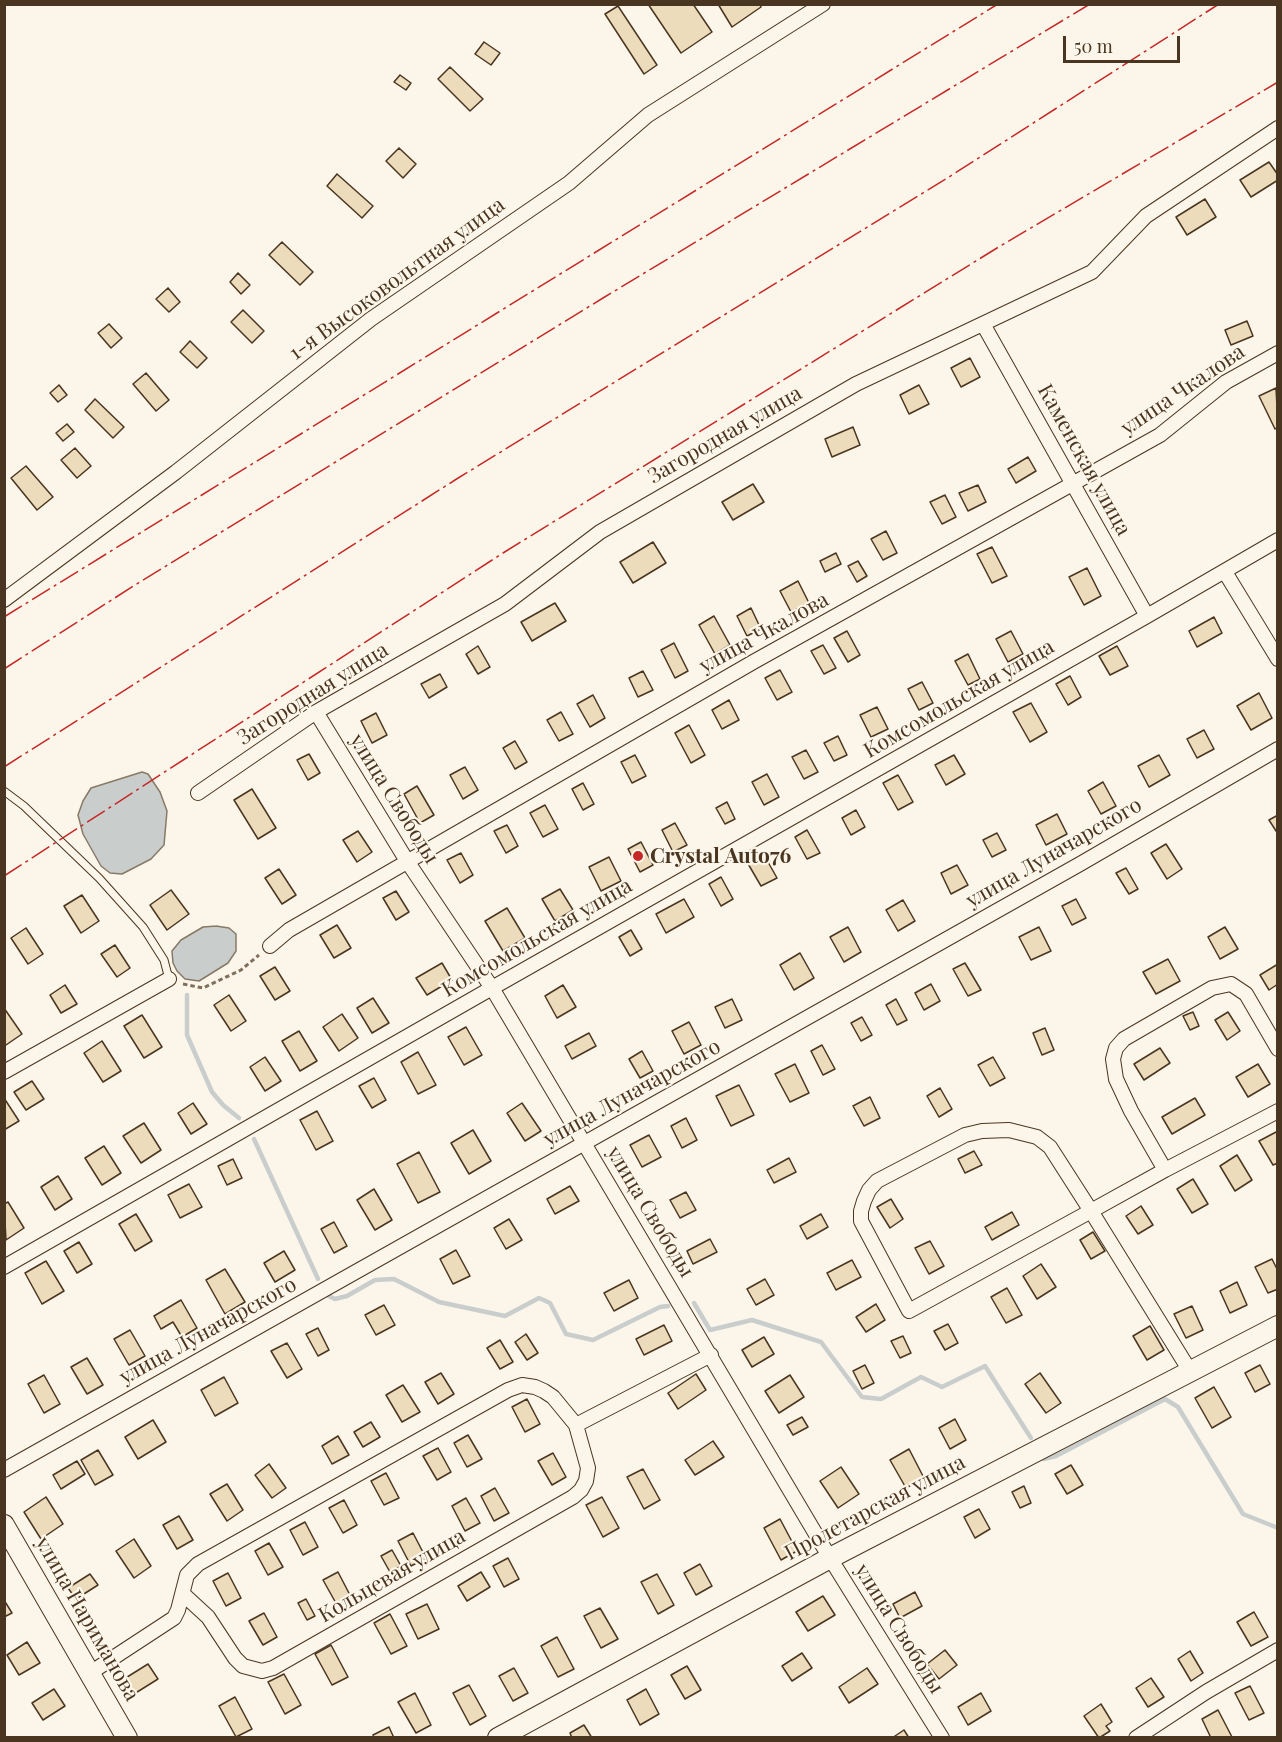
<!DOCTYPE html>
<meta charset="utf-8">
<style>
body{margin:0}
#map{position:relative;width:1282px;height:1742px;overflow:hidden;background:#fbf6e9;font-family:"Playfair Display",serif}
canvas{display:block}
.frame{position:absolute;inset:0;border:6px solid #4a3520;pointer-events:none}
.scale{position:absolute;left:1063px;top:36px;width:117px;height:27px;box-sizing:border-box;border:3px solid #4a3520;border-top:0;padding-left:8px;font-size:18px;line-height:21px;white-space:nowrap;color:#4a3520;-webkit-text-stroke:4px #fbf6e9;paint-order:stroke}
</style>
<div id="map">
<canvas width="1282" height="1742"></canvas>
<div class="frame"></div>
<div class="scale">50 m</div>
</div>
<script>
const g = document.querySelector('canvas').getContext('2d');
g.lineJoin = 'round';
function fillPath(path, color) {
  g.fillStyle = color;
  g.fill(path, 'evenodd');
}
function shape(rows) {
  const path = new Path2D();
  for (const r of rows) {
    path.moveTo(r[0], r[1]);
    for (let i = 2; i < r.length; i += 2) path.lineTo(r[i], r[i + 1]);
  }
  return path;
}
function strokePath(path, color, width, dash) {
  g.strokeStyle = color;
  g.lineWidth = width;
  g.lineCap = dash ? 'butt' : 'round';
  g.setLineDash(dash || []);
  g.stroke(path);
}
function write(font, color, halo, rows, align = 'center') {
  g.font = font + ' "Playfair Display",serif';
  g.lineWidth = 4.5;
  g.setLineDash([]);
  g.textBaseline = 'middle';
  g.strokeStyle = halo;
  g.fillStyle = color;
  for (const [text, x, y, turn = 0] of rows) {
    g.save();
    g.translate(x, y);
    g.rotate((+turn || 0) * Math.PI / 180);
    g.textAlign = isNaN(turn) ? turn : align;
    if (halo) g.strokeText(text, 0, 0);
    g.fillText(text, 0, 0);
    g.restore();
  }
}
const water = shape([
 [142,772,148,774,160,792,167,811,164,845,151,859,122,874,110,873,101,866,83,834,78,815,83,801,91,788,142,772],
 [216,926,229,928,236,934,236,951,228,963,199,981,185,979,177,971,173,963,172,951,181,940,203,927,216,926]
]);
fillPath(water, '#c9cecd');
strokePath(water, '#887966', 1.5);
strokePath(shape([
 [187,995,187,1035,212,1092,223,1105,239,1118],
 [254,1139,318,1279],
 [327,1295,335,1299,347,1296,375,1280,394,1279,439,1302,505,1316,539,1298,550,1303,566,1334,593,1340,660,1307,668,1306],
 [694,1303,710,1330,752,1320,821,1342,862,1397,881,1399,921,1377,942,1387,985,1366,1031,1438],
 [1044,1459,1056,1456,1165,1399,1178,1407,1243,1514,1278,1528]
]), '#c9cecd', 4.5);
const building = shape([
 [648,4,693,4,712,32,681,53,648,4],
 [718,4,760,4,761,7,732,27,718,4],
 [618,6,657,65,644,74,605,14,618,6],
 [484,42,500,53,491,65,475,54,484,42],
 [450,67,483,99,470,111,438,79,450,67],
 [400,75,411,83,406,90,394,82,400,75],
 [399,148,416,164,403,178,386,161,399,148],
 [1269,162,1278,175,1278,180,1251,197,1240,180,1269,162],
 [337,174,373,206,362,218,327,186,337,174],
 [1205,199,1216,217,1187,235,1176,217,1205,199],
 [282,242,313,272,300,285,269,255,282,242],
 [238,273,250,285,241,294,230,282,238,273],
 [168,288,180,302,169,312,156,299,168,288],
 [243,310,264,331,252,343,231,322,243,310],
 [1247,321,1253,336,1231,345,1225,330,1247,321],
 [109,324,122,338,111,348,98,333,109,324],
 [190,341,207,358,197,368,180,352,190,341],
 [970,358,980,377,961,387,951,368,970,358],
 [146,373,169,400,156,411,133,384,146,373],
 [59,385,67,395,58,402,50,393,59,385],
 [919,385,929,404,909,414,900,395,919,385],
 [1276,388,1278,427,1275,429,1259,396,1276,388],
 [95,399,124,427,113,438,85,410,95,399],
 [67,424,74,432,63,441,56,433,67,424],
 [853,427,860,445,832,457,825,439,853,427],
 [75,448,91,466,77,478,61,460,75,448],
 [1028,457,1036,471,1016,483,1008,469,1028,457],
 [26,466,53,497,37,510,11,478,26,466],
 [753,484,764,502,733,520,722,502,753,484],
 [978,485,986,502,968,511,959,493,978,485],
 [945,495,956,517,942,524,930,502,945,495],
 [886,531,897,553,883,560,871,539,886,531],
 [653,542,666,563,633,583,620,562,653,542],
 [992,547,1007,576,992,583,977,554,992,547],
 [836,553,841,564,825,572,820,561,836,553],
 [858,561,867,576,857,582,848,566,858,561],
 [1087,568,1101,596,1084,605,1069,577,1087,568],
 [798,581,809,603,791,612,780,591,798,581],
 [555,603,566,621,532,641,521,622,555,603],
 [751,608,761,629,747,636,737,616,751,608],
 [714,616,730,645,715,654,699,625,714,616],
 [1214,617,1222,633,1197,647,1189,631,1214,617],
 [847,631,860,655,848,662,834,638,847,631],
 [1011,631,1023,654,1008,662,996,639,1011,631],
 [674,643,688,671,675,678,661,650,674,643],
 [823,645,836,668,824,674,811,651,823,645],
 [478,646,490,667,478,674,466,654,478,646],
 [1117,646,1128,666,1110,675,1099,656,1117,646],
 [968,654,980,679,968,685,955,661,968,654],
 [780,670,792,692,777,700,765,678,780,670],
 [643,671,653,690,638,697,629,678,643,671],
 [440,674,447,687,429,698,421,684,440,674],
 [1070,676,1081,697,1068,705,1056,684,1070,676],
 [922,682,933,703,919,710,908,689,922,682],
 [1259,693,1272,718,1251,730,1237,706,1259,693],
 [593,695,605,718,590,727,577,704,593,695],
 [729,700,739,720,722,729,712,710,729,700],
 [1031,703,1047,732,1030,742,1013,712,1031,703],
 [877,707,888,729,871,737,860,715,877,707],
 [561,712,573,734,559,741,547,720,561,712],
 [376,713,387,735,372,743,361,721,376,713],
 [689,725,705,755,691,763,675,733,689,725],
 [1204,730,1214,749,1197,758,1187,739,1204,730],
 [838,736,847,755,834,761,824,743,838,736],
 [515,741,527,762,515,769,503,748,515,741],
 [806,750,818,772,804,779,792,757,806,750],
 [309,754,320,773,308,780,297,760,309,754],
 [635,755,646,776,632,783,621,762,635,755],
 [954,755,965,774,946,785,935,765,954,755],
 [1159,755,1170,775,1149,787,1138,766,1159,755],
 [465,767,478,790,463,799,450,775,465,767],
 [767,774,779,797,764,805,752,782,767,774],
 [898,775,913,802,898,810,883,783,898,775],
 [1103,782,1116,806,1101,814,1088,791,1103,782],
 [583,783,594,804,583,810,572,789,583,783],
 [417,786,434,815,420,823,404,794,417,786],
 [252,789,276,828,258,839,234,800,252,789],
 [727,802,735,819,725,824,716,808,727,802],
 [545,805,558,829,543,837,530,813,545,805],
 [856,810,865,827,851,835,842,818,856,810],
 [1057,814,1067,834,1046,845,1036,825,1057,814],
 [1278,815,1278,834,1269,820,1278,815],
 [675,823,687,845,673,852,662,830,675,823],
 [507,825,518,846,506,853,494,831,507,825],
 [807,830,820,853,807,859,795,837,807,830],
 [358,831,372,852,357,862,343,840,358,831],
 [997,833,1006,850,992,857,983,840,997,833],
 [641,842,653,865,640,872,628,849,641,842],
 [1166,844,1182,869,1167,879,1151,853,1166,844],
 [461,853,473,875,460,883,447,860,461,853],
 [763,853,777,878,761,886,747,862,763,853],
 [609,857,621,881,601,891,589,867,609,857],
 [957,865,968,885,951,894,941,873,957,865],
 [1126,868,1138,889,1129,894,1116,873,1126,868],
 [279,869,296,895,282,904,265,878,279,869],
 [721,877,733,899,721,906,709,884,721,877],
 [560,889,573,910,555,921,542,899,560,889],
 [171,890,189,914,167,930,150,905,171,890],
 [396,891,409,912,396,920,383,898,396,891],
 [82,895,99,921,81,933,64,906,82,895],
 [684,899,694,917,666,933,656,914,684,899],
 [1076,899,1086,918,1072,925,1062,906,1076,899],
 [903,900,915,921,898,931,886,910,903,900],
 [507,908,525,938,503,951,485,921,507,908],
 [337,925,351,948,334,958,320,935,337,925],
 [848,927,861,952,844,962,830,937,848,927],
 [1039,927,1051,951,1031,960,1019,937,1039,927],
 [1225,927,1238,949,1220,959,1208,937,1225,927],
 [26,928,43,954,28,964,11,938,26,928],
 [631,930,642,949,630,956,619,937,631,930],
 [115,945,130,968,117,977,101,954,115,945],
 [800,953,814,978,794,990,780,965,800,953],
 [1168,959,1180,981,1156,994,1143,972,1168,959],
 [442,963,452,980,427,995,416,978,442,963],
 [965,963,981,990,968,996,953,969,965,963],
 [1278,964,1278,984,1269,990,1260,975,1278,964],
 [275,967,290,991,275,1000,260,976,275,967],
 [931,984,940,1001,924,1010,915,993,931,984],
 [65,985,77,1004,61,1013,50,995,65,985],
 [563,985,576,1007,557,1018,545,996,563,985],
 [229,995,246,1021,231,1031,214,1005,229,995],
 [373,998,389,1023,372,1033,357,1008,373,998],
 [732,999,742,1020,725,1028,715,1007,732,999],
 [896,999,907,1020,897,1025,886,1005,896,999],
 [4,1008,22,1034,6,1045,4,1043,4,1008],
 [1193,1012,1199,1026,1190,1030,1183,1016,1193,1012],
 [1228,1012,1240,1031,1227,1040,1215,1020,1228,1012],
 [342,1014,358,1038,339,1051,323,1027,342,1014],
 [142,1015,162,1047,144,1058,124,1026,142,1015],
 [862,1017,872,1035,861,1041,851,1023,862,1017],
 [689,1022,701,1045,684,1054,672,1031,689,1022],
 [466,1027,482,1055,464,1065,448,1037,466,1027],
 [1045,1028,1054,1050,1042,1055,1033,1033,1045,1028],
 [299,1031,317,1061,300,1071,282,1041,299,1031],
 [589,1033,596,1046,572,1059,565,1046,589,1033],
 [102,1041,121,1071,103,1082,84,1053,102,1041],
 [822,1045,835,1069,823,1075,811,1051,822,1045],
 [1160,1048,1170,1063,1144,1080,1134,1064,1160,1048],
 [642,1051,653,1071,640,1078,629,1059,642,1051],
 [418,1052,436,1085,418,1094,401,1062,418,1052],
 [265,1057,281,1081,265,1091,250,1067,265,1057],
 [993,1057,1005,1078,990,1086,978,1065,993,1057],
 [795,1064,809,1093,790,1102,775,1074,795,1064],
 [1258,1064,1270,1084,1248,1097,1236,1077,1258,1064],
 [374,1078,386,1100,372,1108,359,1086,374,1078],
 [32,1081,44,1099,26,1110,14,1092,32,1081],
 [739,1085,754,1115,731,1126,716,1096,739,1085],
 [940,1088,952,1109,939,1117,927,1096,940,1088],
 [870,1097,880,1118,864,1126,853,1106,870,1097],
 [4,1098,19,1121,4,1130,4,1098],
 [1195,1098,1205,1115,1172,1134,1162,1117,1195,1098],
 [193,1103,207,1124,191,1134,178,1113,193,1103],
 [522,1103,541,1131,525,1141,507,1113,522,1103],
 [317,1111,333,1141,316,1150,300,1120,317,1111],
 [686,1118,697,1140,682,1148,671,1126,686,1118],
 [144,1123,161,1150,141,1163,123,1136,144,1123],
 [473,1130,491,1161,469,1174,451,1143,473,1130],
 [1278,1131,1278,1163,1273,1165,1259,1141,1278,1131],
 [649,1135,661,1157,642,1167,630,1145,649,1135],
 [104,1146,121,1173,102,1185,85,1158,104,1146],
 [974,1151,982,1165,965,1173,958,1159,974,1151],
 [419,1152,440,1192,418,1203,397,1164,419,1152],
 [1237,1155,1252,1180,1235,1191,1220,1166,1237,1155],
 [789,1158,796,1172,774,1183,767,1170,789,1158],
 [233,1159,242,1178,227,1185,218,1166,233,1159],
 [58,1176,72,1199,55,1210,41,1187,58,1176],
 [1193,1179,1208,1204,1192,1213,1177,1189,1193,1179],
 [189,1184,202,1207,180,1218,168,1195,189,1184],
 [570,1186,579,1201,555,1214,547,1199,570,1186],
 [374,1189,392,1220,375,1230,357,1200,374,1189],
 [686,1192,696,1210,680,1218,670,1200,686,1192],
 [891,1199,903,1219,890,1228,877,1207,891,1199],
 [8,1202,24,1228,6,1240,4,1204,8,1202],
 [1141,1206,1153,1225,1138,1234,1126,1216,1141,1206],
 [1012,1212,1019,1225,992,1240,985,1227,1012,1212],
 [136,1214,152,1241,135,1251,119,1224,136,1214],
 [821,1214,828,1227,807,1239,800,1226,821,1214],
 [509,1219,522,1240,506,1249,494,1228,509,1219],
 [334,1222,347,1246,334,1253,321,1229,334,1222],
 [1093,1232,1105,1251,1091,1259,1080,1240,1093,1232],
 [710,1239,717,1252,693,1264,687,1251,710,1239],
 [930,1241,944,1266,929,1274,915,1248,930,1241],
 [79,1242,92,1264,77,1273,64,1251,79,1242],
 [456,1250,470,1276,453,1284,440,1259,456,1250],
 [284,1251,295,1270,275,1282,264,1263,284,1251],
 [1272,1259,1278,1271,1278,1289,1268,1293,1255,1267,1272,1259],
 [852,1260,861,1277,836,1290,827,1273,852,1260],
 [46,1261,64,1291,42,1304,25,1273,46,1261],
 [1041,1264,1056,1287,1037,1299,1023,1276,1041,1264],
 [225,1269,245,1302,225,1314,206,1280,225,1269],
 [765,1279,774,1295,756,1305,747,1289,765,1279],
 [629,1280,638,1298,614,1311,604,1293,629,1280],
 [1237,1282,1247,1305,1230,1313,1220,1291,1237,1282],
 [1007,1288,1022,1315,1006,1323,991,1297,1007,1288],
 [181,1300,197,1328,182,1337,173,1322,161,1329,154,1316,181,1300],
 [876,1304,885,1320,866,1332,856,1317,876,1304],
 [384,1305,395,1325,376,1335,365,1315,384,1305],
 [1192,1306,1203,1330,1186,1338,1174,1314,1192,1306],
 [948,1324,958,1343,945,1350,934,1331,948,1324],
 [664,1325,672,1341,644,1355,636,1339,664,1325],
 [1150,1326,1164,1350,1147,1360,1133,1336,1150,1326],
 [318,1328,329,1350,318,1356,306,1334,318,1328],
 [130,1330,145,1356,129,1365,114,1339,130,1330],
 [526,1334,538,1353,527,1360,515,1342,526,1334],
 [903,1336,911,1353,900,1358,891,1341,903,1336],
 [764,1337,774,1354,752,1367,742,1350,764,1337],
 [500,1340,513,1362,500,1369,487,1348,500,1340],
 [287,1343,302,1369,287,1378,271,1351,287,1343],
 [87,1358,103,1385,87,1394,71,1367,87,1358],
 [865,1365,874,1383,862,1389,853,1371,865,1365],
 [1260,1365,1270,1384,1255,1392,1245,1373,1260,1365],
 [441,1373,454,1394,438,1404,425,1382,441,1373],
 [1040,1373,1061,1403,1046,1413,1025,1384,1040,1373],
 [696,1374,706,1390,678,1409,668,1393,696,1374],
 [44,1375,60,1404,44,1413,28,1384,44,1375],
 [790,1375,804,1397,779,1413,765,1391,790,1375],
 [224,1377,238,1403,215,1416,201,1390,224,1377],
 [403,1385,420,1412,402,1422,386,1395,403,1385],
 [1214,1387,1231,1417,1212,1428,1195,1398,1214,1387],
 [527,1399,540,1424,525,1432,512,1407,527,1399],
 [802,1417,808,1427,793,1435,787,1425,802,1417],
 [955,1419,966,1440,950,1449,939,1428,955,1419],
 [153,1420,166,1442,138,1459,125,1437,153,1420],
 [371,1422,380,1437,363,1447,354,1432,371,1422],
 [468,1435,482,1459,467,1467,454,1443,468,1435],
 [338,1436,349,1455,332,1464,322,1446,338,1436],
 [713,1441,724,1457,695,1475,685,1460,713,1441],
 [438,1448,451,1472,437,1480,423,1456,438,1448],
 [909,1449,924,1478,906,1488,890,1460,909,1449],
 [98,1450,113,1475,95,1485,81,1460,98,1450],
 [553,1453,566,1477,552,1485,538,1461,553,1453],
 [77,1461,85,1474,61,1489,53,1475,77,1461],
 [269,1464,286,1488,272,1498,255,1475,269,1464],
 [1071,1465,1083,1485,1067,1494,1055,1474,1071,1465],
 [841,1467,859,1494,838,1508,820,1481,841,1467],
 [643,1469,660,1500,644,1509,627,1477,643,1469],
 [386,1473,399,1498,384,1505,371,1481,386,1473],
 [227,1484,243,1510,227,1521,210,1494,227,1484],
 [1024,1486,1031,1503,1020,1508,1012,1492,1024,1486],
 [495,1488,509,1513,494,1521,481,1496,495,1488],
 [46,1497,63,1524,41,1539,24,1512,46,1497],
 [602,1497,619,1528,603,1537,586,1505,602,1497],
 [466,1498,480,1523,465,1531,452,1506,466,1498],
 [344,1500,357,1525,343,1533,329,1508,344,1500],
 [979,1509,990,1529,975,1538,964,1517,979,1509],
 [179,1516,193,1540,177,1549,163,1525,179,1516],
 [780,1519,797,1551,781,1560,764,1528,780,1519],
 [305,1522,318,1547,303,1555,290,1530,305,1522],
 [413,1533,426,1558,411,1566,398,1541,413,1533],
 [134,1539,151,1566,134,1578,116,1551,134,1539],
 [269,1543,283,1567,268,1575,255,1551,269,1543],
 [392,1550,401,1566,390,1572,381,1556,392,1550],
 [508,1558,519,1579,504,1587,493,1566,508,1558],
 [700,1564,712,1586,696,1595,684,1573,700,1564],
 [338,1572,351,1597,337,1605,323,1580,338,1572],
 [481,1572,490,1587,467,1601,458,1586,481,1572],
 [228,1573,241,1598,226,1606,213,1581,228,1573],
 [90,1574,98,1585,76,1599,68,1588,90,1574],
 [657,1574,674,1605,658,1614,641,1582,657,1574],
 [915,1592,922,1606,900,1618,893,1604,915,1592],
 [823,1596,835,1615,808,1631,796,1612,823,1596],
 [306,1599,315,1616,307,1620,298,1603,306,1599],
 [4,1600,12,1613,4,1617,4,1600],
 [427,1604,439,1629,418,1639,406,1614,427,1604],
 [600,1608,618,1639,601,1648,584,1616,600,1608],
 [1254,1612,1268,1637,1251,1646,1237,1622,1254,1612],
 [264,1613,277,1637,263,1645,249,1621,264,1613],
 [390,1614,407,1646,391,1654,374,1623,390,1614],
 [557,1637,574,1669,558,1677,541,1646,557,1637],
 [27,1642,40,1663,19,1675,7,1655,27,1642],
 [331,1645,348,1677,332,1685,315,1654,331,1645],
 [945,1650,957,1665,939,1679,927,1664,945,1650],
 [1190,1651,1203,1673,1191,1681,1178,1659,1190,1651],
 [802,1653,812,1668,792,1681,782,1666,802,1653],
 [148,1664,158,1679,134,1694,124,1679,148,1664],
 [687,1666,701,1690,685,1699,671,1675,687,1666],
 [514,1668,528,1693,513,1701,499,1676,514,1668],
 [867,1668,878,1684,849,1703,839,1687,867,1668],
 [284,1674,301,1705,285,1714,268,1682,284,1674],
 [1151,1678,1164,1697,1148,1707,1136,1688,1151,1678],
 [469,1685,486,1716,470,1725,453,1693,469,1685],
 [1250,1686,1264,1713,1249,1720,1235,1693,1250,1686],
 [54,1689,65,1706,43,1720,32,1703,54,1689],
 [646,1689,659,1714,640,1725,627,1700,646,1689],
 [415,1693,431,1725,416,1733,398,1702,415,1693],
 [981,1693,991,1711,968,1725,958,1707,981,1693],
 [235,1697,252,1729,236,1737,219,1706,235,1697],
 [1101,1704,1112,1722,1106,1726,1110,1731,1099,1738,1084,1716,1101,1704],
 [1218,1710,1232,1737,1231,1738,1211,1738,1202,1719,1218,1710],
 [584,1725,592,1738,572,1738,570,1733,584,1725],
 [389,1727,394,1738,374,1738,373,1735,389,1727],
 [904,1730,909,1738,892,1738,904,1730]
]);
fillPath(building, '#ecdcbc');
strokePath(building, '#4a3520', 1.5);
const lane = shape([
 [4,791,24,806,99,878,143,927,164,960,169,979]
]);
const street = shape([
 [983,324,1147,616],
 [1225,572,1278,659],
 [4,600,176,472,371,319,569,183,648,115,823,4],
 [316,712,407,861,492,988,830,1558,942,1738],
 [198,793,316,712,505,604,600,532,856,384,1092,272,1146,216,1278,128],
 [270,946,289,930,755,661,1160,435,1226,382,1278,353],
 [4,1072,169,979],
 [1165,1170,1131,1111,1116,1079,1113,1059,1116,1048,1124,1039,1212,988,1231,984,1246,994,1278,1049],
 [4,1267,492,988,1147,616,1278,540],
 [1190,1371,1091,1211,1050,1147,1037,1137,1009,1130,982,1131,965,1135,877,1181,869,1190,864,1201,861,1211,861,1221,909,1311,1091,1211,1165,1170,1278,1111],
 [4,1470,1080,864,1278,749],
 [183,1594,208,1617,235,1658,243,1666,262,1671,273,1668,573,1497,581,1490,586,1481,588,1468,576,1425],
 [90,1673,174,1618,178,1610,187,1575,198,1564,508,1390,522,1385,535,1387,544,1391,553,1397,576,1425,711,1355],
 [1136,1738,1206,1692,1278,1650]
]);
const secondary = shape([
 [4,1525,127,1738],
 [498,1738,830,1558,1278,1326]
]);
strokePath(lane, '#4a3520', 9);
strokePath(street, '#4a3520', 16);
strokePath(secondary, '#4a3520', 22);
strokePath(shape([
 [183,984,203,988,241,970,259,955]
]), '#7f6f5c', 3, [4.5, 3]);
strokePath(lane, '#fbf6e9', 7);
strokePath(street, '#fbf6e9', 14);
strokePath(secondary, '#fbf6e9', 20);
strokePath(shape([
 [4,617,998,4],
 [4,669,135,585,603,298,1090,4],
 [4,767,455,480,949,177,1219,4],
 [4,876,503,553,997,248,1278,82]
]), '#c62828', 1.5, [21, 4.5, 3, 4.5]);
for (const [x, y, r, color] of [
 [638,856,6,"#c62828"]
]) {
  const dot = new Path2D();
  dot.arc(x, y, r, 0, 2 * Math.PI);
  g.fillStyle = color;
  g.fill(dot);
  strokePath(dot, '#fbf6e9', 2);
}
write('21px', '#4a3520', '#fbf6e9', [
 ["1-я Высоковольтная улица",397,279,-36],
 ["улица Чкалова",1183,390,-34],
 ["Загородная улица",725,435,-30],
 ["Каменская улица",1084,460,61],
 ["улица Чкалова",764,633,-29],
 ["Загородная улица",313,694,-32],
 ["Комсомольская улица",959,699,-30],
 ["улица Свободы",394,799,58],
 ["улица Луначарского",1054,853,-30],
 ["Комсомольская улица",537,938,-30],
 ["улица Луначарского",632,1093,-29],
 ["улица Свободы",650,1212,59],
 ["улица Луначарского",208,1331,-29],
 ["Пролетарская улица",875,1508,-28],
 ["Кольцевая улица",392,1576,-30],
 ["улица Нариманова",87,1619,60],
 ["улица Свободы",899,1629,58]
]);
write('bold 21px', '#4a3520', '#fbf6e9', [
 ["Crystal Auto76",650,856]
], 'left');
</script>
